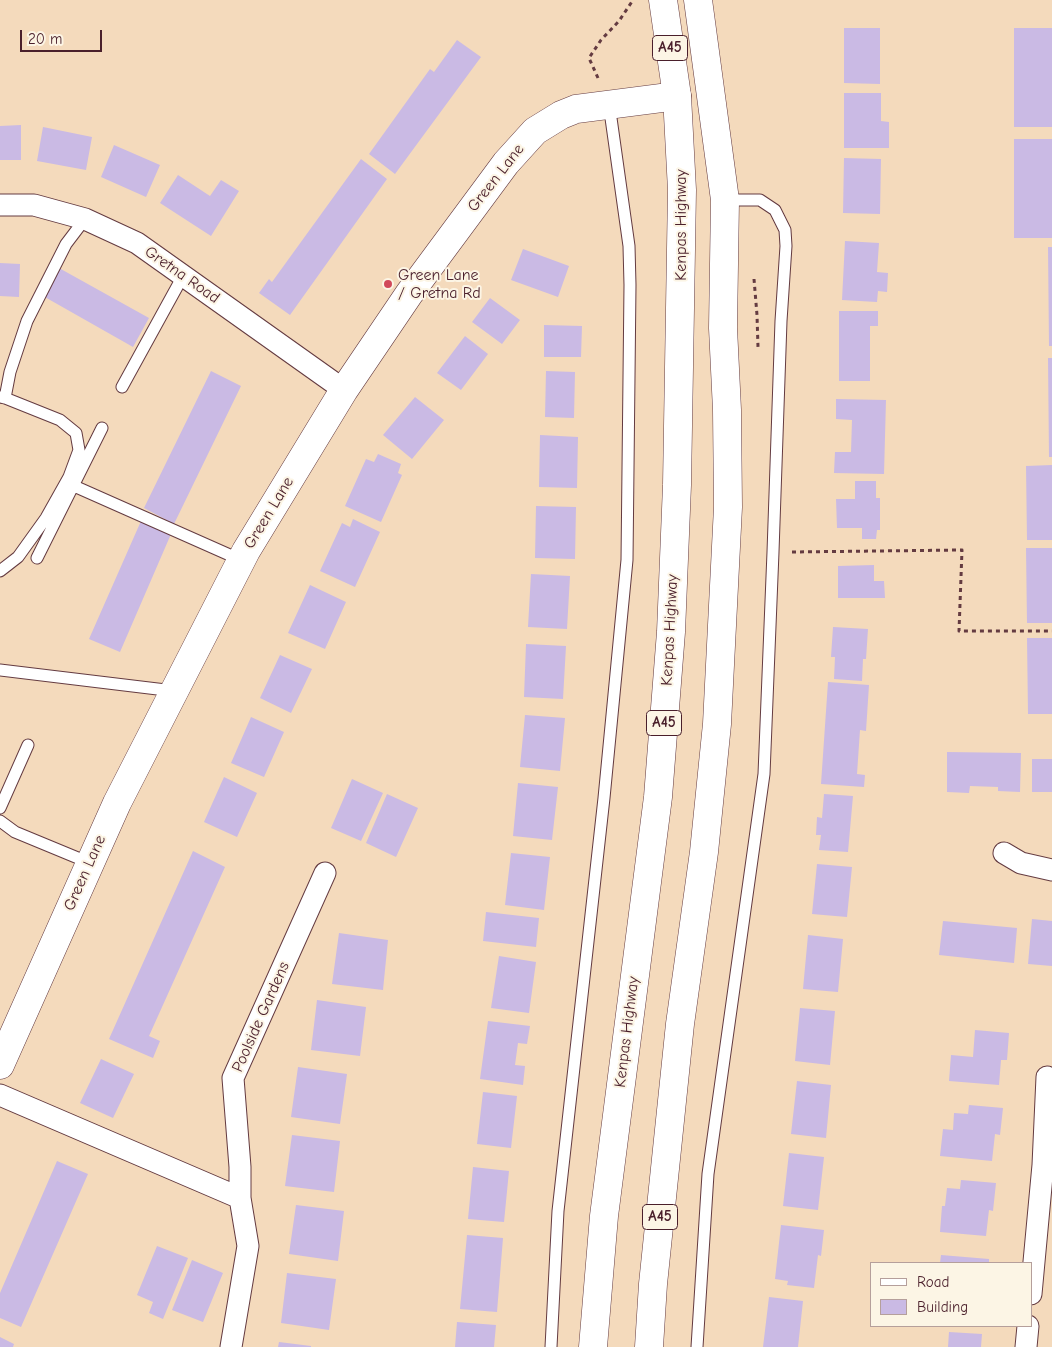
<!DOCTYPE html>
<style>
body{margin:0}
#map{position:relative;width:1052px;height:1347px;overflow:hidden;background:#f4dabc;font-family:"Comic Neue",sans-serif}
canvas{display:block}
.legend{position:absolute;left:870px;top:1262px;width:162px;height:65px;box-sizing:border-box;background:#fcf5e5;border:1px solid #b59f9b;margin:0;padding:6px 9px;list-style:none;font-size:15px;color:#4a1f2b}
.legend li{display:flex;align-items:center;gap:10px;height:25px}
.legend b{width:25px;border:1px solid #b59f9b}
.scale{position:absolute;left:20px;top:30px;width:82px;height:22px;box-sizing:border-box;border:2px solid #4a1f2b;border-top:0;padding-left:6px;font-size:15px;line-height:18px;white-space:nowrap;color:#4a1f2b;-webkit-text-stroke:4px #fcf5e5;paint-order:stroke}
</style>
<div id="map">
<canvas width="1052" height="1347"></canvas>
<ul class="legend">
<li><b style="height:6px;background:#fff"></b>Road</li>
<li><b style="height:14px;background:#cabae4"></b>Building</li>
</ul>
<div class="scale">20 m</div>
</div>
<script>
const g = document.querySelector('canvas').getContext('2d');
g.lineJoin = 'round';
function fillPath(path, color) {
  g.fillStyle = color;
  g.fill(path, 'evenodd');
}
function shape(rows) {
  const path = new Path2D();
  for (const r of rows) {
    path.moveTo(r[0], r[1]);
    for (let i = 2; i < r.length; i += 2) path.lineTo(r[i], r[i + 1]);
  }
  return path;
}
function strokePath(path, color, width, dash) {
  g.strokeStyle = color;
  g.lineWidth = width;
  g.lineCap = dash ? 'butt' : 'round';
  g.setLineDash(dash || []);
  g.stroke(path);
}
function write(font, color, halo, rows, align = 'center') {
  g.font = font + ' "Comic Neue",sans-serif';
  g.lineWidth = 4;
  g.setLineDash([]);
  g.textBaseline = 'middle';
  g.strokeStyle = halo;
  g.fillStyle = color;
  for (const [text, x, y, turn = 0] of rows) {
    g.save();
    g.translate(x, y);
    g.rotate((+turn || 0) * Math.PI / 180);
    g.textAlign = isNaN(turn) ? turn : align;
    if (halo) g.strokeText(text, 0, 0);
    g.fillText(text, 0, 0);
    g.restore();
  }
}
fillPath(shape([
 [844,28,880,28,880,84,844,83],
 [1014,28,1052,28,1052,127,1014,127],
 [457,40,481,57,395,174,369,154,430,69,434,72],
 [844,93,881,93,881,121,889,122,889,148,844,148],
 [21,125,21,160,0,160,0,126],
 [43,127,92,137,86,170,37,161],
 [1014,139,1052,139,1052,238,1014,238],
 [114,145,160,165,146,197,101,177],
 [844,158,881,159,880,214,843,213],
 [361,159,387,179,290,315,259,293,269,279,272,282],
 [178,175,210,196,221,180,239,191,211,236,160,203],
 [845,241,879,243,877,272,888,273,887,292,878,291,877,302,842,300],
 [1048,247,1052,247,1052,346,1049,346],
 [523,249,569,266,558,297,511,280],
 [0,263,20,264,19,297,0,296],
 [59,268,149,318,133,347,43,296],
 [490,298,520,320,502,344,472,322],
 [839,311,878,311,878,326,870,326,870,381,839,381],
 [544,325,582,326,581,357,544,357],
 [465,336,488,354,461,390,437,373],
 [1048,358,1052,358,1052,457,1049,457],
 [211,371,241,386,174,524,144,508],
 [546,371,575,372,574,418,545,417],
 [415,397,444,420,412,459,383,435],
 [836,399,886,400,884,474,834,473,835,452,851,452,852,420,836,419],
 [540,435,578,437,577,488,539,487],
 [378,454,401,464,398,473,402,475,381,522,345,506,366,459,374,462],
 [1052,465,1052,540,1027,540,1026,466],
 [855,481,876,481,876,498,880,498,880,530,877,530,876,539,862,539,862,528,837,528,836,499,855,499],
 [536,506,576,507,575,559,535,558],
 [353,519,380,532,355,587,320,571,342,523,350,527],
 [141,521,171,534,120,652,89,639],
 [1026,548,1052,548,1052,623,1027,623],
 [874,565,874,581,884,581,885,598,838,598,838,566],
 [531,574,570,576,567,629,528,627],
 [310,585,346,602,325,649,288,633],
 [833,627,868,629,866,659,863,659,862,681,834,679,835,657,831,657],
 [1027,638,1052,638,1052,714,1028,714],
 [526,644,566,646,563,699,524,697],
 [280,655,312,669,291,713,260,698],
 [828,682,869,685,866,731,860,730,857,774,865,775,864,787,821,784],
 [525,715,565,718,560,771,520,767],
 [251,717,284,732,264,777,231,763],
 [947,752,1021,753,1020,792,998,791,998,787,970,786,969,793,947,792],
 [1032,759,1052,759,1052,792,1032,792],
 [224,777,257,793,237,837,204,822],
 [352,779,383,793,361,841,331,828],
 [518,783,558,787,552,840,513,836],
 [387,794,418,808,396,857,366,843],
 [824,794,853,796,848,852,819,850,821,835,816,835,817,817,822,818],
 [193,851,225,867,149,1036,160,1041,153,1058,109,1039],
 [511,853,550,857,544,910,505,905],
 [817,864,852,867,847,917,812,914],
 [486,912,539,918,536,947,483,941],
 [1032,919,1052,921,1052,966,1028,964],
 [943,921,1017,928,1014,963,939,955],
 [339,933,388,940,383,990,332,984],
 [808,935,843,939,838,992,803,989],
 [499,956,536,962,529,1013,491,1008],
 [317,1000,366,1007,360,1056,311,1050],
 [800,1008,835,1011,830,1065,795,1061],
 [488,1021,530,1026,527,1044,518,1043,515,1065,525,1066,523,1085,480,1079],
 [975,1030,1009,1033,1007,1060,1001,1060,999,1085,949,1081,951,1055,973,1057],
 [101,1059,134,1074,113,1118,80,1103],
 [298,1067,347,1074,340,1124,291,1117],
 [797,1081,831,1085,826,1138,791,1134],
 [483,1092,517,1096,511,1148,477,1144],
 [969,1105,1003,1108,1000,1135,995,1134,992,1161,940,1156,943,1129,953,1130,954,1113,968,1114],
 [292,1135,340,1141,334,1192,285,1186],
 [789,1153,824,1157,818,1210,783,1206],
 [57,1161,88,1174,21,1327,0,1318,0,1293],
 [473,1167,509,1171,504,1222,468,1219],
 [961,1180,996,1183,993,1211,989,1210,986,1236,940,1232,942,1206,945,1206,947,1188,960,1189],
 [296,1205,344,1211,338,1261,289,1254],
 [781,1225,824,1230,821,1256,818,1255,814,1288,787,1285,788,1281,775,1279],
 [467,1235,503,1238,497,1312,460,1309],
 [157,1246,188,1258,163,1319,149,1313,153,1302,137,1295],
 [941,1255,989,1259,989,1263,940,1263],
 [192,1260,223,1273,203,1322,172,1310],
 [287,1273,336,1279,329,1330,281,1323],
 [769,1297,803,1301,798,1347,763,1347],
 [457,1322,496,1325,494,1347,455,1347],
 [949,1332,982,1334,981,1347,948,1347],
 [0,1337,14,1344,13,1347,0,1347],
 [279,1342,311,1346,311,1347,278,1347]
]), '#cabae4');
const lane = shape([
 [122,387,183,276],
 [0,397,5,398,60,420,76,433,79,450,69,477,46,518,18,557,0,571],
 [5,398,10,372,27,321,66,244,85,219],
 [74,486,241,560],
 [37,558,102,428],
 [0,670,174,691],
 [0,808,28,745],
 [0,821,15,832,90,863],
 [551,1347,558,1211,604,798,627,560,630,285,629,246,609,104],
 [697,1347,708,1174,764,774,773,552,781,321,786,246,785,230,775,210,760,200,725,200]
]);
const street = shape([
 [0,205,34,205,85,219,137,243,344,390],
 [1004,853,1021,863,1052,870],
 [0,1095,240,1198],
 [1031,1294,1043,1165,1047,1077],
 [231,1347,248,1246,240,1198,240,1167,233,1078,325,873],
 [1026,1347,1028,1326]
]);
const secondary = shape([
 [0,1065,117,803,246,551,344,390,409,294,506,163,535,131,561,115,576,109,677,96]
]);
const highway = shape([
 [593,1347,604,1216,658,797,671,632,677,485,682,190,677,96,663,0],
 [649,1347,653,1284,680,1024,704,852,717,724,728,507,727,410,723,328,725,200,698,0]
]);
strokePath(lane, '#643b41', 13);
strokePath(street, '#643b41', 23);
strokePath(secondary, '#643b41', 29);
strokePath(highway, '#643b41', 29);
strokePath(shape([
 [598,78,589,58,601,40,619,21,633,0],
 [754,279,757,315,758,347],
 [792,552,962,550,959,631,1052,631]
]), '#643b41', 3, [4, 4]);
strokePath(lane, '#fff', 11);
strokePath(street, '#fff', 21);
strokePath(secondary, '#fff', 28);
strokePath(highway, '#fff', 28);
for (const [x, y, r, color] of [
 [388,284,5,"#d1495b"]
]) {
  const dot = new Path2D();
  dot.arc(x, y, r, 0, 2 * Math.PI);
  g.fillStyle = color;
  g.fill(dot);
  strokePath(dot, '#fcf5e5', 2);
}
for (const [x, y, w] of [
 [670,48,35],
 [664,723,35],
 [660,1217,35]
]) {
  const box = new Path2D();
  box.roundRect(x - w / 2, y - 12.5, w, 25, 4);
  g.fillStyle = '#fcf5e5';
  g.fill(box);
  strokePath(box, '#4a1f2b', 1);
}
write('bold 15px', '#4a1f2b', null, [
 ["A45",670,48],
 ["A45",664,723],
 ["A45",660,1217]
]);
write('16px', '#4a1f2b', '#fcf5e5', [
 ["Green Lane",496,178,-52],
 ["Kenpas Highway",681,225,-90],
 ["Gretna Road",182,275,35],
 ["Green Lane",269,513,-59],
 ["Kenpas Highway",670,630,-87],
 ["Green Lane",85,873,-66],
 ["Poolside Gardens",261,1017,-66],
 ["Kenpas Highway",627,1032,-83]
]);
write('16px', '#4a1f2b', '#fcf5e5', [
 ["Green Lane",398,275],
 ["/ Gretna Rd",398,293]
], 'left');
</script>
